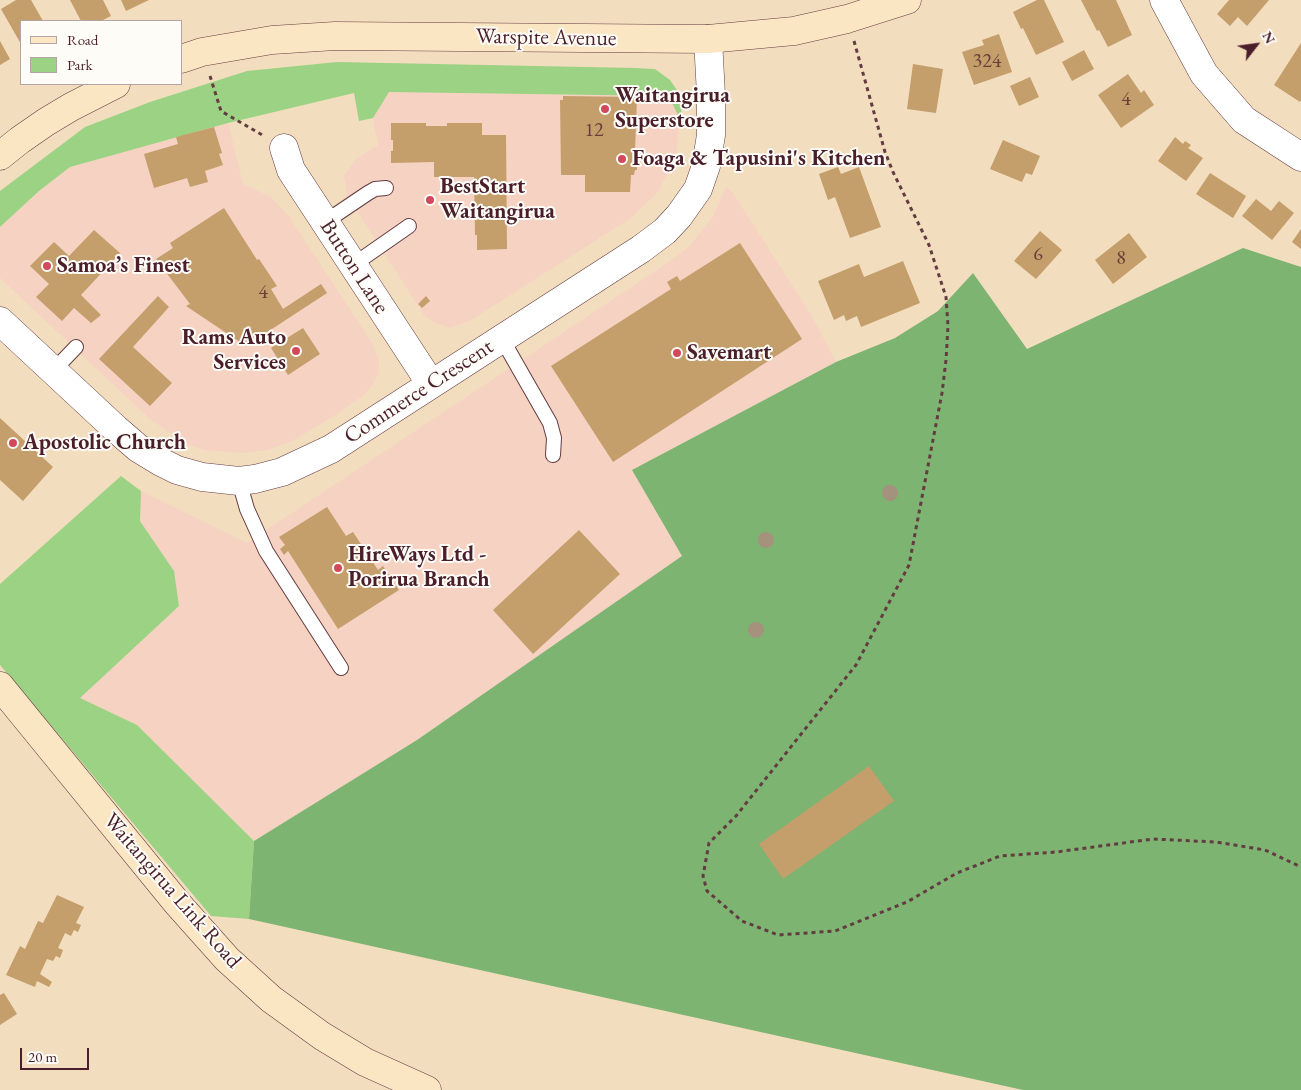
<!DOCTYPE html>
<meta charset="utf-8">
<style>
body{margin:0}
#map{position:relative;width:1301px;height:1090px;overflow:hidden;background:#f3ddbf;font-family:"EB Garamond",serif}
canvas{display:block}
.legend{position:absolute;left:20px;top:20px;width:162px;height:65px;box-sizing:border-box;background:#fdfcf7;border:1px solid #b5a4a5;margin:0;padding:6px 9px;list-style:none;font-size:15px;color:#4a1f2b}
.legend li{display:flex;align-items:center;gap:10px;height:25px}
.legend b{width:25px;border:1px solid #b5a4a5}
.north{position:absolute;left:1231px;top:20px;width:50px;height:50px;-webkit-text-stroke:4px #fdfcf7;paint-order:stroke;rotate:60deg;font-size:14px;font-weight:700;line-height:20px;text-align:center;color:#4a1f2b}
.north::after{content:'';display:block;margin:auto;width:18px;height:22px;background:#4a1f2b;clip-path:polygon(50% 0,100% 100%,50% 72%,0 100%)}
.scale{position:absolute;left:20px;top:1048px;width:69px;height:22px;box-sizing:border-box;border:2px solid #4a1f2b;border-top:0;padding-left:6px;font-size:15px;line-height:18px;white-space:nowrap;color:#4a1f2b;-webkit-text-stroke:4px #fdfcf7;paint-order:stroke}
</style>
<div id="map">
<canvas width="1301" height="1090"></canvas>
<ul class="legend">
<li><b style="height:6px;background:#fbe6c3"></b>Road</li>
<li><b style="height:14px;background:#9cd283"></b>Park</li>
</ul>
<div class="north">N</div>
<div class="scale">20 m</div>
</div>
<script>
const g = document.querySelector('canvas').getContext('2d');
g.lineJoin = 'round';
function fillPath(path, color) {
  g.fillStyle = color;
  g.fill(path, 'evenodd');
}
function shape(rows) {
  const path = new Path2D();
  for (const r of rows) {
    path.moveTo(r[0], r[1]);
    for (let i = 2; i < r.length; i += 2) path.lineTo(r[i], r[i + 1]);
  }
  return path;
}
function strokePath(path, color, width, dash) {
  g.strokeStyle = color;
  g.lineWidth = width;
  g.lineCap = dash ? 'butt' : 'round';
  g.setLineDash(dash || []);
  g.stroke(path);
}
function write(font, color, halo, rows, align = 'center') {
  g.font = font + ' "EB Garamond",serif';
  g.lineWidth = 4;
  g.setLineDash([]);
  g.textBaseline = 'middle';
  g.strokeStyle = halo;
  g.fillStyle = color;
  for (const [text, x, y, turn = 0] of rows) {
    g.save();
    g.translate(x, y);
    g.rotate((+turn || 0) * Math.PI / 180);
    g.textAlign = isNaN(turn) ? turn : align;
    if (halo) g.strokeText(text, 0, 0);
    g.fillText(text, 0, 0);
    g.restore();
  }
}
fillPath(shape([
 [388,92,669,96,680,120,675,159,657,193,631,218,471,320,451,328,435,323,424,315,347,195,344,176,356,159,378,145,373,118],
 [228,123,243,184,271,197,288,215,372,343,379,360,379,373,373,384,364,395,334,416,292,441,268,450,242,453,204,450,186,444,150,419,0,278,0,227,39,191,70,167],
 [726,187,733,193,813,318,836,362,632,470,683,556,417,740,254,841,137,725,79,698,179,606,174,571,140,521,141,491,247,543,666,264,689,247,713,217]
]), '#f5d2c2');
fillPath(shape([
 [337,62,635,68,655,69,670,80,683,99,680,120,669,96,389,92,373,118,359,121,354,93,228,123,70,167,39,191,0,227,0,191,85,127,150,102,247,71],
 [121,476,141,491,140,521,174,571,179,606,80,698,137,725,254,841,249,919,211,916,0,665,0,584]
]), '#9cd283');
fillPath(shape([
 [1243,248,1301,267,1301,1090,1023,1090,249,919,254,841,417,740,682,556,632,470,836,362,895,338,938,311,973,273,1027,349]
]), '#7db471');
fillPath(shape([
 [16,0,31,0,43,21,21,21,21,44,1,9],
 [70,0,103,0,111,16,101,21,81,21],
 [121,0,149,0,126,11],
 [1037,0,1044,0,1064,42,1036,55,1023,28,1021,29,1013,12],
 [1081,0,1116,0,1132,35,1108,47,1099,30,1097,31],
 [1229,0,1269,0,1247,26,1238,17,1230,26,1217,14],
 [999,34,1012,72,974,85,962,52,984,45,982,40],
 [0,41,10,59,0,65],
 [1301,43,1301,100,1300,102,1274,85],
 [1084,50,1094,69,1072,81,1062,62],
 [913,64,943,69,936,113,907,109],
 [1128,74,1141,93,1144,90,1154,105,1121,128,1098,95],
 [1030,77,1039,97,1019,106,1010,86],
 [563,96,637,97,635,151,637,151,637,170,635,170,634,175,631,175,630,192,585,192,585,175,561,175,560,100,563,100],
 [391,123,426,123,426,126,447,126,447,123,482,123,482,135,506,135,507,249,477,250,477,235,475,235,474,177,434,177,434,162,391,163,391,151,393,151,393,140,391,140],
 [214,127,222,153,219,154,223,165,205,171,208,182,190,187,187,178,154,188,144,154,178,144,176,137],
 [1175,137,1183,144,1185,141,1191,145,1188,148,1203,158,1186,181,1158,161],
 [1003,140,1040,156,1032,175,1026,173,1022,182,990,169],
 [838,167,841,174,859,167,881,227,850,238,835,197,828,200,819,174],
 [1210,173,1246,196,1233,218,1196,194],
 [1256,199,1271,211,1279,201,1294,213,1272,240,1242,216],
 [224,208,257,260,259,259,277,286,271,289,283,309,321,284,327,293,246,346,186,306,190,304,156,259,173,248,170,243],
 [1301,229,1301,249,1292,242],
 [94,230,120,253,81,295,101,315,91,323,74,308,62,321,36,297,49,284,30,266,54,242,69,256],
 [1040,231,1062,250,1036,279,1014,261],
 [1129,233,1147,257,1113,284,1095,260],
 [740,243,802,339,613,462,551,366,671,289,667,282,677,276,680,281],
 [903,261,920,303,861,327,857,316,846,321,844,315,834,320,818,281,859,264,864,277],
 [158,296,169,307,133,347,172,383,150,406,99,359],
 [426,296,430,301,422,308,418,304],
 [303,328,320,354,288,375,271,348],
 [0,418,53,467,23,501,0,480],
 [327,507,346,536,353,532,378,570,383,566,399,590,338,629,288,551,284,555,280,549,285,545,279,537],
 [579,530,620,574,533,654,493,610],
 [869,766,894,801,783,879,759,844],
 [57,895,84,907,76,923,81,925,78,932,74,930,71,936,65,933,58,948,63,950,60,958,56,956,53,961,47,959,40,974,52,982,49,987,37,981,35,987,6,975,20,946,25,949,38,921,43,923],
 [4,993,17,1014,0,1025,0,995]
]), '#c49e6b');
const service = shape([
 [325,222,368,193,375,189,386,188],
 [353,265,409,226],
 [502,339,550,423,554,438,553,455],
 [54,370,76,347],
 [239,481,247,509,266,551,341,668]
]);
const minor = shape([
 [1164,0,1204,74,1244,120,1301,157],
 [284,148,291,170,431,384],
 [0,321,116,429,138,448,161,462,177,470,202,477,239,481,255,479,282,472,331,449,641,249,665,231,679,216,698,189,706,166,711,135,711,95,708,39]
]);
const secondary = shape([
 [181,59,202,52,272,40,335,36,708,39,794,31,847,19,907,0],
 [0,156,20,140,46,122,71,107,116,84],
 [0,686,177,903,227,959,271,999,322,1036,365,1062,427,1090]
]);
strokePath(service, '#633c41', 16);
strokePath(minor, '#633c41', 29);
strokePath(secondary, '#633c41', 29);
strokePath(shape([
 [854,41,885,152,893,172,929,245,946,297,948,326,946,360,942,393,909,565,856,665,736,816,709,843,703,876,707,891,742,921,778,935,835,931,907,902,957,873,1000,856,1056,852,1153,839,1216,842,1265,850,1301,867],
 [210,76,221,111,264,136]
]), '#633c41', 3, [4, 4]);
strokePath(service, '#fff', 14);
strokePath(minor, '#fff', 28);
strokePath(secondary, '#fbe6c3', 28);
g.fillStyle = '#a4927c';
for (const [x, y] of [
 [890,493],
 [766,540],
 [756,630]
]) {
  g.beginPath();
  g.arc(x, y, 8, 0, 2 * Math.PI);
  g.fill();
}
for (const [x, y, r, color] of [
 [605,109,5,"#d1495b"],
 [622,159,5,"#d1495b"],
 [430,200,5,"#d1495b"],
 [47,266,5,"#d1495b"],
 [296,351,5,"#d1495b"],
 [677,353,5,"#d1495b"],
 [13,443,5,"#d1495b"],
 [338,568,5,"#d1495b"]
]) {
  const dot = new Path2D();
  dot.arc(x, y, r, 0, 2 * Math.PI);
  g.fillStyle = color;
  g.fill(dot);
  strokePath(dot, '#fdfcf7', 2);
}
write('20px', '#683f3b', null, [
 ["324",987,62],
 ["4",1126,100],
 ["12",594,131],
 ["6",1038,255],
 ["8",1121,259],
 ["4",263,293]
]);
write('22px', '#4a1f2b', '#fdfcf7', [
 ["Warspite Avenue",546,38,1],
 ["Button Lane",354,267,57],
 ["Commerce Crescent",419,392,-33],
 ["Waitangirua Link Road",172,891,49]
]);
write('bold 22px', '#4a1f2b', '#fdfcf7', [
 ["Waitangirua",615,96],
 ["Superstore",615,121],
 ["Foaga & Tapusini's Kitchen",632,159],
 ["BestStart",440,187],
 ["Waitangirua",440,212],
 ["Samoa’s Finest",57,266],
 ["Rams Auto",286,338,"right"],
 ["Services",286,363,"right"],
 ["Savemart",687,353],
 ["Apostolic Church",23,443],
 ["HireWays Ltd -",348,555],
 ["Porirua Branch",348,580]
], 'left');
</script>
